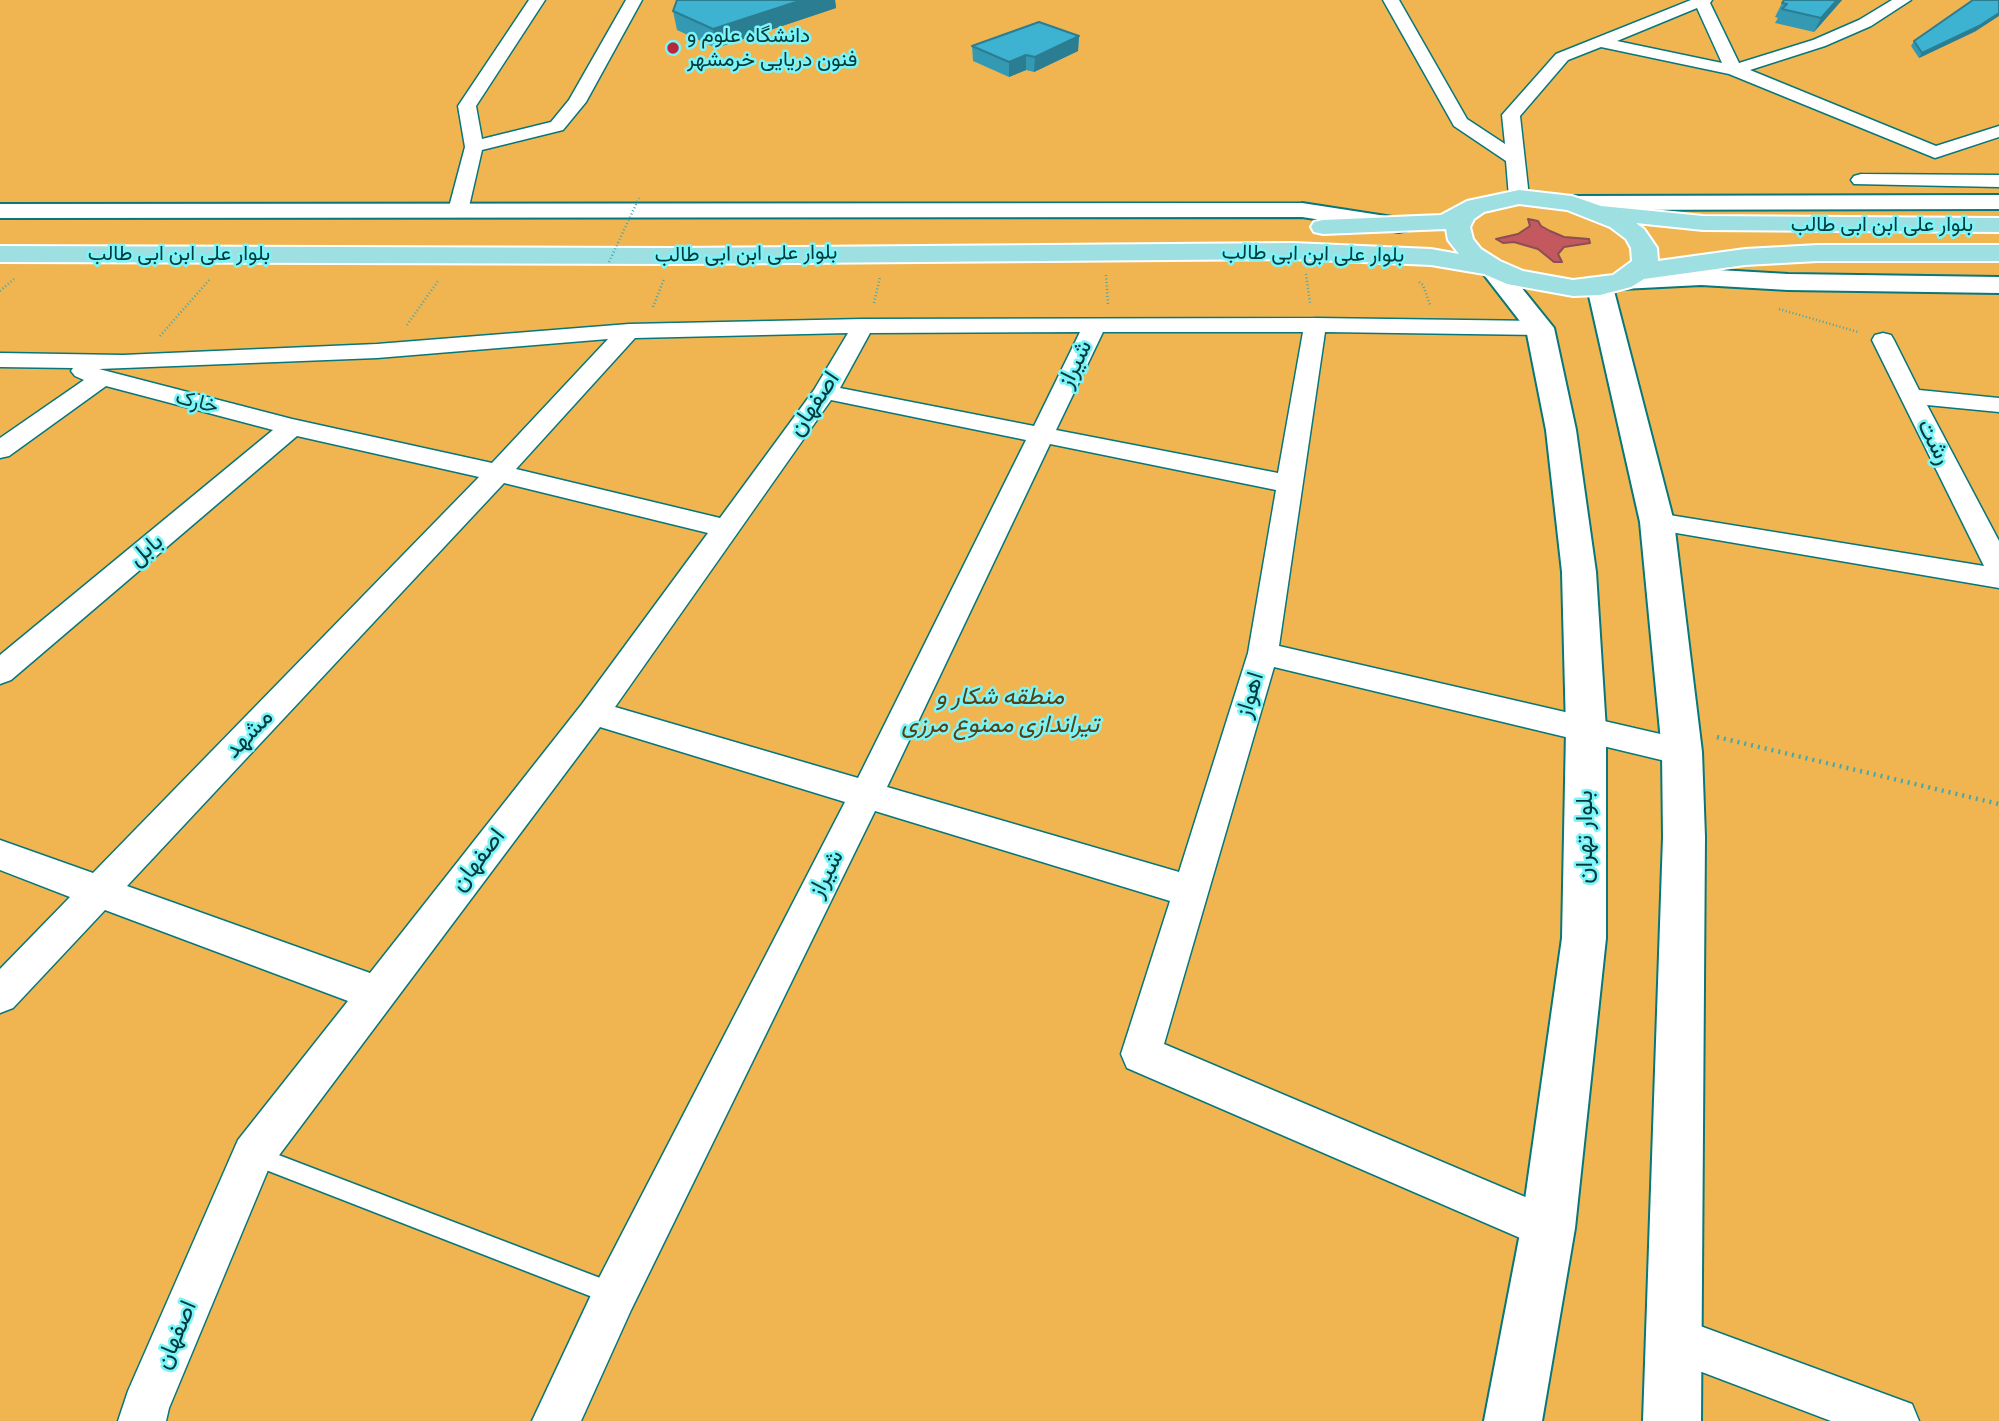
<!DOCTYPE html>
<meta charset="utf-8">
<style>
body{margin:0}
canvas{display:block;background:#6ee6eb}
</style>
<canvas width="1999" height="1421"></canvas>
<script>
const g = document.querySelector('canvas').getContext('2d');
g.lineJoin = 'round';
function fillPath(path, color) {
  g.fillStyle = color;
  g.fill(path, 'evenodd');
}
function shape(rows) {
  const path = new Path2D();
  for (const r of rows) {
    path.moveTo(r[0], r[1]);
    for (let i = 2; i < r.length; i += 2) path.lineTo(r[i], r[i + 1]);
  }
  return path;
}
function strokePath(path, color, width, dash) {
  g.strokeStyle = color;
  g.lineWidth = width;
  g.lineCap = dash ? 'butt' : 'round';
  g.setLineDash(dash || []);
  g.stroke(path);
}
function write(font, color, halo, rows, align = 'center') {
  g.font = font + ' "IBM Plex Serif",Vazirmatn,serif';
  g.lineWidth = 5;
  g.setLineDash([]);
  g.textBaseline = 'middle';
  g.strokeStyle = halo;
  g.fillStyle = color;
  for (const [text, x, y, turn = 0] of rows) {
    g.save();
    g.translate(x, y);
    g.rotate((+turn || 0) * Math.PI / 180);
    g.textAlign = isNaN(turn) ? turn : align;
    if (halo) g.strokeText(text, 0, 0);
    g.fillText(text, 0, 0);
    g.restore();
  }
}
fillPath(shape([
 [0,0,1999,0,1999,1421,0,1421]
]), '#f0b550');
const water = shape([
 [1528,219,1538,221,1541,226,1550,231,1564,237,1589,239,1590,243,1564,247,1558,254,1562,262,1554,262,1538,249,1514,242,1503,243,1496,239,1518,234,1530,226,1528,219]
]);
fillPath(water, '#c4585f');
strokePath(water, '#894f54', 2);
const service = shape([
 [255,1146,621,1286,624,1294,621,1302,613,1305,248,1163,245,1156,248,1149,255,1146]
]);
const minor = shape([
 [529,0,545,0,476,106,482,139,551,122,569,100,626,0,642,0,586,102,563,130,482,150,468,211,465,215,451,215,448,211,465,147,458,106,529,0],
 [1383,0,1399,0,1467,119,1505,144,1502,115,1556,54,1691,0,1712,0,1710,3,1739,63,1813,40,1859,20,1892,0,1911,0,1871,26,1825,46,1750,70,1936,146,1999,126,1999,137,1935,158,1729,74,1601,47,1568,60,1520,116,1529,197,1519,203,1509,197,1506,161,1454,126,1383,0],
 [1697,8,1722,63,1617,41,1697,8],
 [1861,174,1999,175,1999,187,1854,184,1851,180,1854,176,1861,174],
 [1315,318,1540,321,1548,323,1551,328,1548,333,1540,335,1325,332,1279,646,1682,739,1693,743,1698,752,1693,761,1682,765,1274,667,1164,1044,1563,1213,1570,1228,1563,1243,1548,1250,1127,1068,1121,1054,1170,901,875,811,631,1310,581,1421,532,1421,599,1278,845,802,600,727,268,1170,169,1408,166,1421,118,1421,128,1391,238,1140,348,1001,105,910,13,1008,0,1013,0,969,70,897,0,870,0,840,93,873,479,477,297,436,11,680,0,684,0,655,273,430,106,386,9,456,0,458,0,438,84,380,75,376,71,371,73,368,0,367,0,353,123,355,377,344,629,324,863,319,1315,318],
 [1080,332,1034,426,840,388,870,333,1080,332],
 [1103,332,1303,332,1278,473,1056,430,1103,332],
 [848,333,814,390,720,518,516,469,635,338,848,333],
 [608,339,492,463,292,419,99,369,377,358,608,339],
 [831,400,1026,440,858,778,615,707,831,400],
 [1050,444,1276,490,1248,653,1179,872,887,787,1050,444],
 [504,483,708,533,582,704,370,973,127,886,504,483],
 [1883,333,1891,335,1894,340,1919,390,1999,398,1999,412,1927,405,1999,541,1999,588,1647,528,1643,522,1647,516,1657,513,1984,566,1872,340,1875,335,1883,333],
 [1673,1316,1912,1404,1919,1421,1831,1421,1657,1355,1650,1339,1657,1323,1673,1316]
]);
const tertiary = shape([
 [1999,195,1999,209,1572,210,1563,208,1560,203,1563,198,1572,196,1999,195],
 [1491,259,1500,261,1554,328,1576,430,1596,572,1606,730,1606,938,1575,1228,1542,1421,1484,1421,1521,1228,1562,938,1566,730,1562,572,1546,430,1526,329,1478,267,1482,261,1491,259],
 [1701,269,1788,274,1999,277,1999,293,1788,290,1701,285,1622,289,1613,287,1674,522,1702,752,1705,837,1701,1421,1643,1421,1663,837,1662,752,1640,522,1587,287,1591,281,1600,279,1609,281,1613,275,1622,273,1701,269]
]);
const secondary = shape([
 [1302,203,1399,218,1408,220,1411,225,1408,230,1399,232,1302,217,0,218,0,204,1302,203]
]);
const primary = shape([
 [1519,190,1572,196,1601,206,1703,216,1999,218,1999,232,1703,230,1636,223,1644,229,1657,248,1658,261,1745,249,1818,245,1999,245,1999,261,1818,261,1745,265,1644,279,1631,287,1600,295,1573,296,1507,284,1484,274,1431,265,1293,259,673,264,0,262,0,246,673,248,1293,243,1431,249,1459,254,1448,240,1446,229,1323,234,1314,232,1311,227,1314,222,1323,220,1441,215,1467,201,1519,190],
 [1519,204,1567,210,1610,227,1626,239,1631,248,1632,261,1613,275,1573,280,1523,271,1500,261,1481,249,1473,239,1470,227,1474,219,1484,212,1519,204]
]);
strokePath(service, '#06777a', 3);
strokePath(minor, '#06777a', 3);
strokePath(tertiary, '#06777a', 4);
strokePath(secondary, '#06777a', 4);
strokePath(primary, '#fff', 4);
strokePath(shape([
 [1306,274,1310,303],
 [1106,275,1108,304],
 [1419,282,1423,285,1430,305],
 [0,291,14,279],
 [874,303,880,277],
 [653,307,664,279],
 [1779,309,1858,332],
 [407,325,438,281],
 [160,336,210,279]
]), '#46a8ab', 2.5, [1, 2.5]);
strokePath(shape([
 [1717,737,1999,804]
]), '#46a8ab', 4.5, [2, 5]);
fillPath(service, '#fff');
fillPath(minor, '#fff');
fillPath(tertiary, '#fff');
fillPath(secondary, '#fff');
fillPath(primary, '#9edfe2');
strokePath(shape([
 [609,262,639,198]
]), '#46a8ab', 2.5, [1, 2.5]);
fillPath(shape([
 [677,0,835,0,836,8,716,48,677,30,673,11],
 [1842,0,1814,32,1775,23,1778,18,1775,17,1782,3],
 [1976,31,1919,58,1911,46,1914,41],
 [1079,36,1078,51,1034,72,1026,70,1009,77,973,61,972,46]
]), '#349ab4');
fillPath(shape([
 [802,0,835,0,836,8,716,48,713,29],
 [1837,0,1842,0,1814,32,1821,18],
 [1999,13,1999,16,1976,31,1919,58,1922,53],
 [1079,36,1078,51,1034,72,1035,57],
 [1026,55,1026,70,1009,77,1009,62]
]), '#2b7d92');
const building = shape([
 [677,0,802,0,713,29,673,11,677,0],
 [1784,0,1837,0,1821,18,1782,9,1787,4,1782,3,1784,0],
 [1973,0,1999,0,1999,13,1979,26,1922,53,1914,41,1973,0],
 [1039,22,1079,36,1035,57,1026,55,1009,62,972,46,1039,22]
]);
fillPath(building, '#3db3d1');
strokePath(building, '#2b7d92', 2);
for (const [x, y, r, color] of [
 [673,48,7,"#b8263d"]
]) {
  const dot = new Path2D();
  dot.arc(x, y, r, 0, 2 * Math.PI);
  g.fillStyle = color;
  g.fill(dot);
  strokePath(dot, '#7cf4f8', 2.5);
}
write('21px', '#003a3c', '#7cf4f8', [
 ["دانشگاه علوم و",687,36],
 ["فنون دریایی خرمشهر",687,60]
], 'left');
write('21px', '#003a3c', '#7cf4f8', [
 ["بلوار علی ابن ابی طالب",1882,225],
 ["بلوار علی ابن ابی طالب",179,254],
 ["بلوار علی ابن ابی طالب",746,254,-1],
 ["بلوار علی ابن ابی طالب",1313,254,1],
 ["خارک",197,402,14]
]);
write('24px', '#003a3c', '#7cf4f8', [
 ["شیراز",1075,364,-64],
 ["اصفهان",814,404,-56],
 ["رشت",1934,442,63],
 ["بابل",146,550,-40],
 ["اهواز",1250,695,-73],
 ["مشهد",249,734,-46],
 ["بلوار تهران",1585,837,-90],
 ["اصفهان",478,860,-52],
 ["شیراز",826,874,-63],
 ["اصفهان",176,1335,-67]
]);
write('italic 24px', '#584015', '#7cf4f8', [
 ["منطقه شکار و",1000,697],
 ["تیراندازی ممنوع مرزی",1000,725]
]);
</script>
